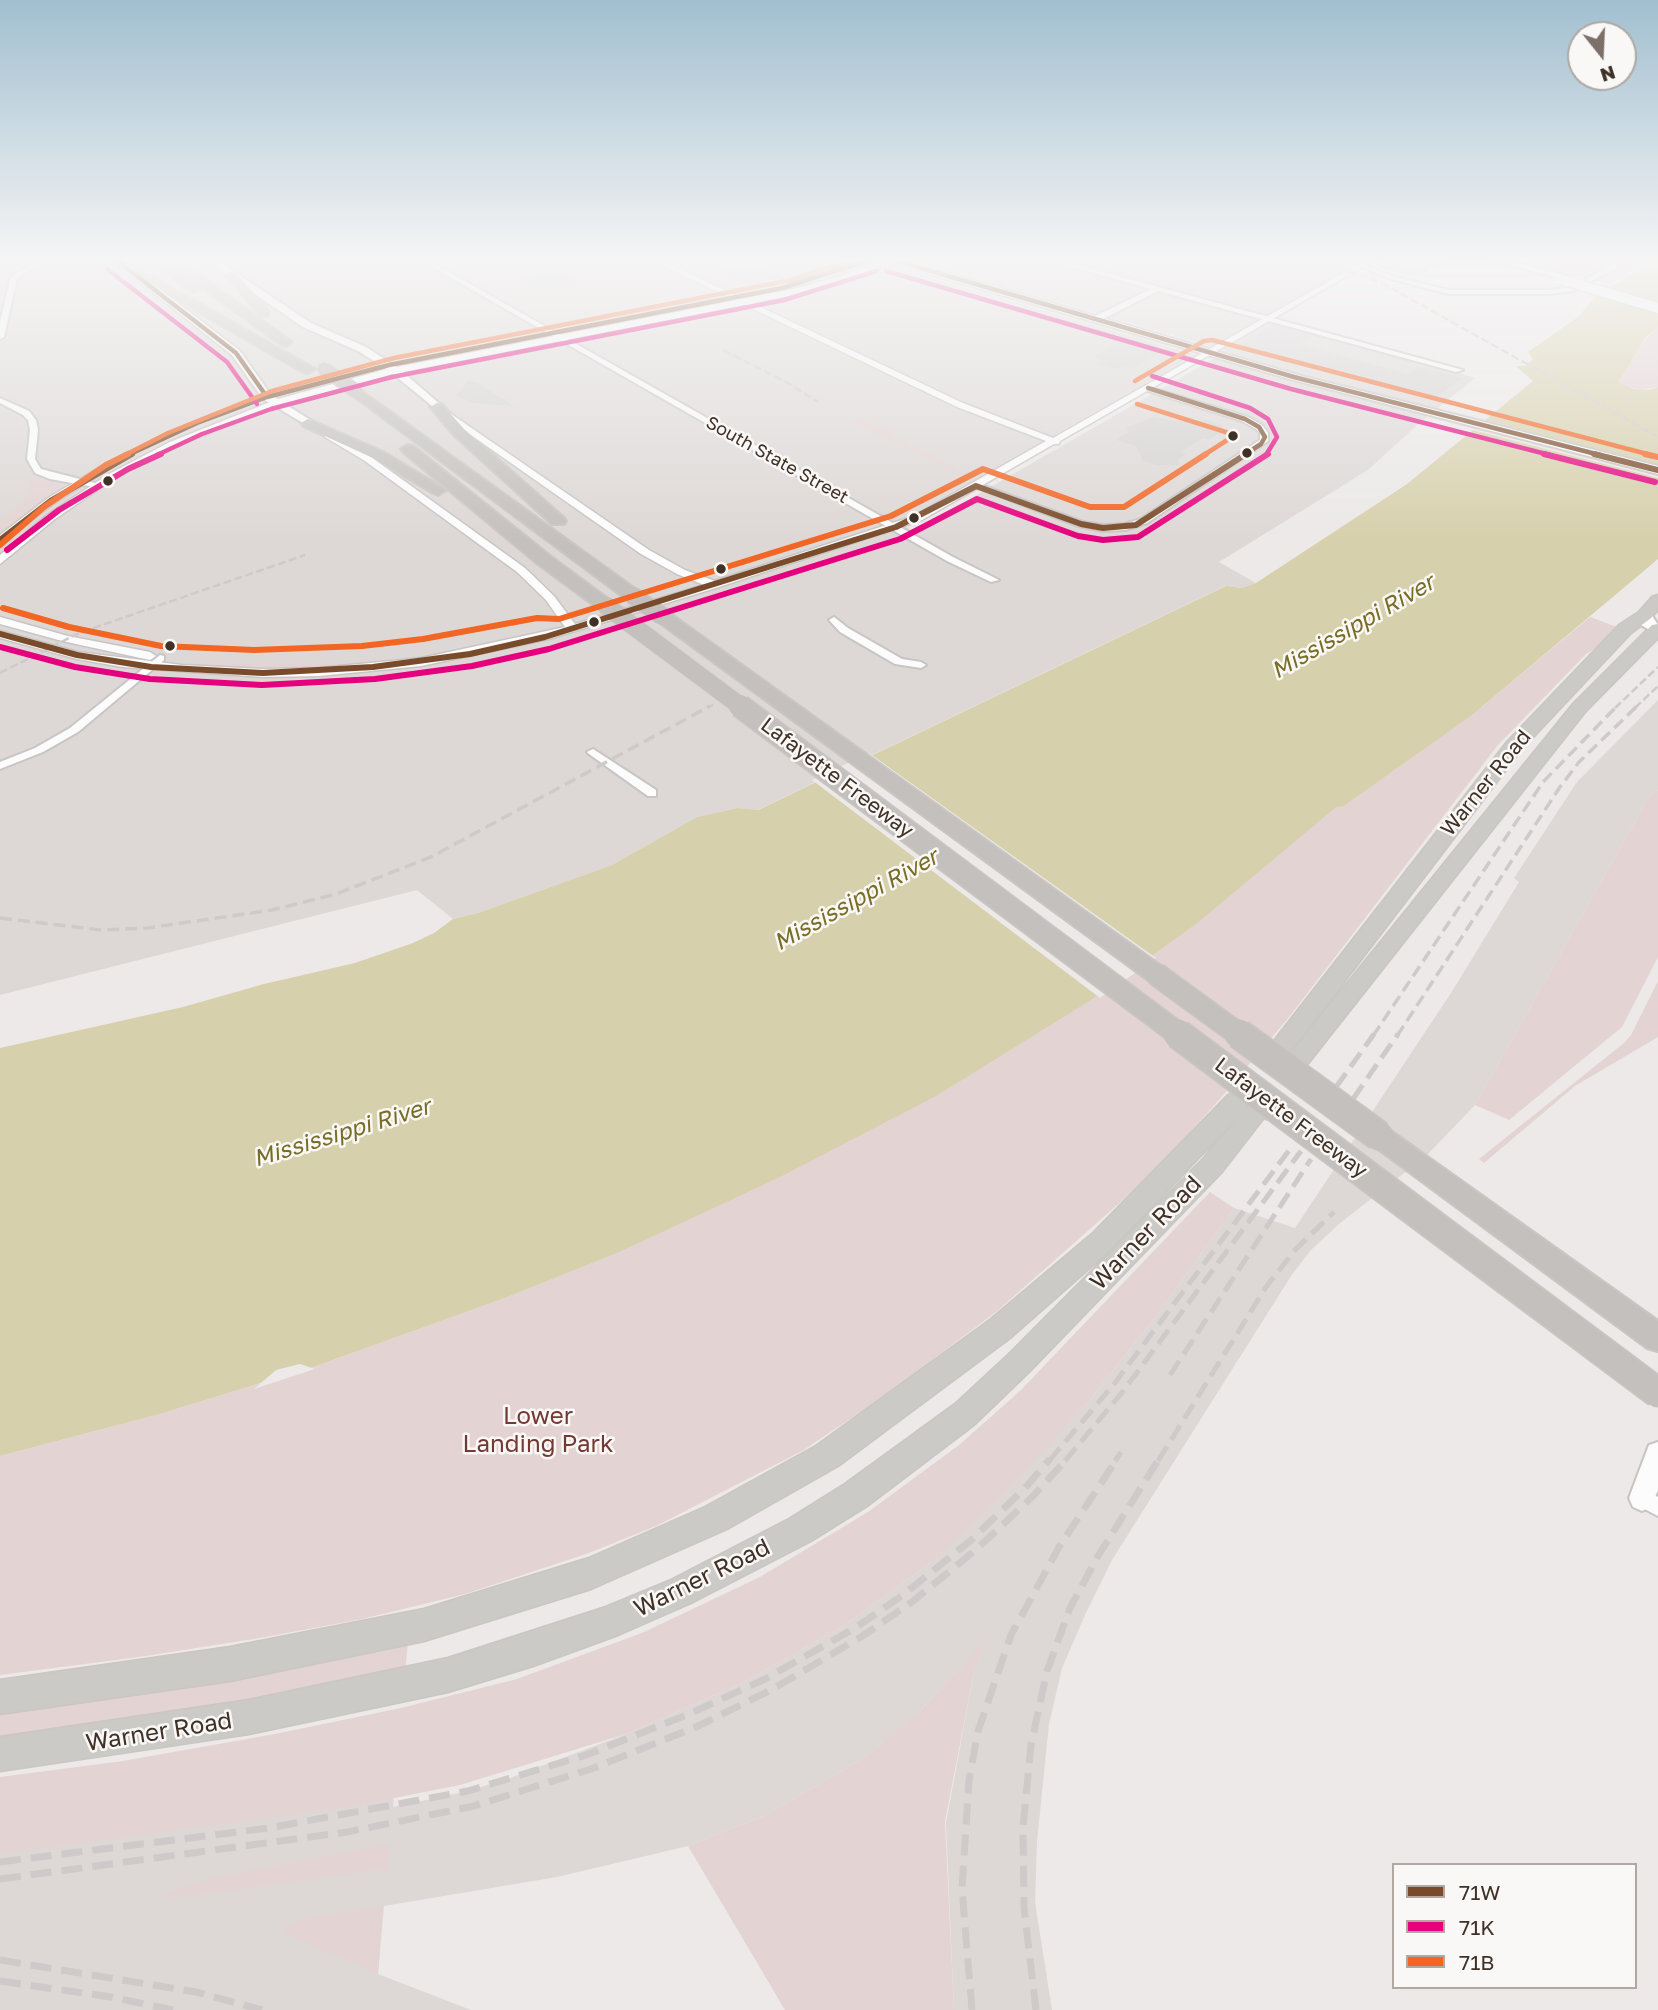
<!DOCTYPE html>
<style>
body{margin:0}
#map{position:relative;width:1658px;height:2010px;overflow:hidden;background:#ece9e8;font-family:"Golos Text",sans-serif}
canvas{display:block}
.legend{position:absolute;left:1392px;top:1863px;width:245px;height:126px;box-sizing:border-box;background:#faf8f7;border:2px solid #afa8a3;margin:0;padding:9px 12px;list-style:none;font-size:21px;color:#3f3126}
.legend li{display:flex;align-items:center;gap:14px;height:35px}
.legend b{width:35px;border:2px solid #afa8a3}
.north{position:absolute;left:1567px;top:21px;width:70px;height:70px;box-sizing:border-box;background:#faf8f7;border:2px solid #afa8a3;border-radius:50%;rotate:162deg;font-size:19px;font-weight:700;line-height:28px;text-align:center;color:#3f3126}
.north::after{content:'';display:block;margin:auto;width:24px;height:32px;background:#7c716a;clip-path:polygon(50% 0,100% 100%,50% 72%,0 100%)}
</style>
<div id="map">
<canvas width="1658" height="2010"></canvas>
<ul class="legend">
<li><b style="height:9px;background:#7a4b2a"></b>71W</li>
<li><b style="height:9px;background:#e5007d"></b>71K</li>
<li><b style="height:9px;background:#f26522"></b>71B</li>
</ul>
<div class="north">N</div>
</div>
<script>
const g = document.querySelector('canvas').getContext('2d');
g.lineJoin = 'round';
function fillPath(path, color) {
  g.fillStyle = color;
  g.fill(path, 'evenodd');
}
function shape(rows) {
  const path = new Path2D();
  for (const r of rows) {
    path.moveTo(r[0], r[1]);
    for (let i = 2; i < r.length; i += 2) path.lineTo(r[i], r[i + 1]);
  }
  return path;
}
function strokePath(path, color, width, dash) {
  g.strokeStyle = color;
  g.lineWidth = width;
  g.lineCap = dash ? 'butt' : 'round';
  g.setLineDash(dash || []);
  g.stroke(path);
}
function write(font, color, halo, rows, align = 'center') {
  g.font = font + ' "Golos Text",sans-serif';
  g.lineWidth = 5;
  g.setLineDash([]);
  g.textBaseline = 'middle';
  g.strokeStyle = halo;
  g.fillStyle = color;
  for (const [text, x, y, turn = 0] of rows) {
    g.save();
    g.translate(x, y);
    g.rotate((+turn || 0) * Math.PI / 180);
    g.textAlign = isNaN(turn) ? turn : align;
    if (halo) g.strokeText(text, 0, 0);
    g.fillText(text, 0, 0);
    g.restore();
  }
}
fillPath(shape([
 [0,259,901,259,889,265,1196,355,916,514,896,522,914,531,1227,351,908,259,1366,259,1280,319,1475,378,1424,419,1368,470,1219,562,1256,583,1242,588,1225,586,757,810,738,808,697,817,612,865,478,913,453,919,417,890,0,995],
 [1658,700,1658,790,1650,795,1475,1105,1427,1155,1339,1224,1311,1250,1291,1276,1112,1560,1085,1615,1062,1668,1049,1724,1037,1842,1035,1902,1052,2010,954,2010,946,1823,973,1677,984,1642,916,1715,864,1758,764,1816,688,1846,557,1877,384,1906,378,1974,471,2010,0,2010,0,1848,394,1792,393,1807,468,1791,510,1778,626,1734,742,1683,842,1627,937,1558,1088,1402,1153,1320,1234,1208,1295,1228,1451,993,1519,882,1514,878,1577,782]
]), '#ddd8d6');
fillPath(shape([
 [1535,259,1657,259,1608,284,1530,264],
 [1658,327,1658,387,1642,390,1626,387,1619,382,1645,339],
 [860,418,889,430,895,438,927,453,961,473,957,474,851,421],
 [39,478,65,487,0,537,0,522,31,495,29,481],
 [1590,617,1617,627,1605,642,1586,654,1498,745,1289,1017,1220,1099,1179,1144,1125,1198,996,1312,880,1399,802,1451,656,1526,589,1553,465,1594,362,1619,260,1638,139,1657,0,1675,0,1456,160,1414,316,1366,505,1298,615,1254,645,1239,1091,1000,1199,922,1336,806,1344,806,1471,716],
 [374,660,376,662,374,663,301,668,195,666,198,663,326,664],
 [1658,790,1658,957,1622,1027,1509,1120,1475,1105,1650,795],
 [1658,981,1658,1037,1575,1086,1484,1163,1479,1159,1624,1043,1631,1035],
 [1210,1192,1234,1208,1153,1320,1088,1402,1006,1491,937,1558,842,1627,742,1683,626,1734,460,1785,349,1807,0,1854,0,1777,123,1761,275,1734,401,1708,517,1679,642,1633,760,1577,868,1512,959,1445,1020,1391],
 [985,1640,973,1677,945,1821,954,2010,785,2010,688,1846,764,1816,864,1758,920,1711],
 [408,1643,405,1671,246,1703,0,1737,0,1711,316,1663],
 [389,1844,387,1868,383,1869,200,1895,160,1898,172,1891,212,1878],
 [383,1906,378,1974,288,1935,282,1930,300,1920]
]), '#e4d3d3');
fillPath(shape([
 [1658,259,1658,327,1645,338,1619,382,1633,389,1649,390,1658,387,1658,559,1471,716,1344,806,1336,807,1199,922,1091,1000,936,1096,780,1177,615,1254,505,1298,316,1366,160,1414,0,1456,0,1048,183,1007,264,984,355,963,413,943,434,933,453,919,478,913,612,865,697,817,738,808,758,810,1226,586,1242,588,1256,583,1407,484,1533,381,1516,366,1526,366,1533,359,1528,352,1578,317,1598,294]
]), '#d7d0ac');
fillPath(shape([
 [1481,419,1658,465,1658,478,1469,429],
 [869,753,1156,958,1100,998,812,780],
 [300,1364,315,1369,254,1389,276,1370]
]), '#ece9e8');
fillPath(shape([
 [676,259,770,259,770,263,759,266,782,277,750,285,717,270,710,268,700,270],
 [1391,259,1448,259,1418,277,1377,267],
 [555,271,579,283,546,292,522,279],
 [1273,325,1312,336,1298,344,1408,374,1419,366,1462,378,1435,398,1403,389,1399,391,1234,348],
 [1123,341,1162,352,1131,369,1122,366,1117,369,1100,364,1106,361,1093,357],
 [467,381,476,382,514,406,471,403,457,395],
 [1153,417,1177,421,1207,420,1221,425,1228,434,1217,435,1209,440,1203,438,1180,452,1186,454,1177,460,1180,465,1157,465,1143,461,1136,446,1116,440,1129,432,1126,428]
]), '#d5d2d1');
strokePath(shape([
 [1238,1100,1281,1048],
 [1256,1113,1298,1060]
]), '#c9c4c1', 26, [26, 13]);
const minor = shape([
 [53,259,65,259,33,268,17,278,4,337,0,339,0,322,11,277,29,266,53,259],
 [418,259,426,259,953,557,999,580,991,582,947,561,418,259],
 [1044,259,1056,259,1463,370,1456,372,1158,291,1099,321,1093,321,1093,317,1151,289,1044,259],
 [1624,259,1633,259,1573,291,1549,294,1449,294,1391,279,1359,266,1364,265,1395,277,1449,290,1549,290,1569,288,1624,259],
 [1145,386,1248,417,1262,425,1268,433,1268,441,1147,523,1125,530,1103,531,1078,526,972,486,979,484,1083,522,1103,525,1124,524,1141,519,1260,440,1260,433,1256,429,1242,421,1145,390,1145,386],
 [0,398,29,411,36,420,38,430,35,459,41,469,99,484,99,488,50,479,35,473,27,459,30,430,28,420,23,415,0,403,0,398],
 [834,617,848,628,902,659,921,662,926,665,921,668,895,664,840,632,829,620,834,617],
 [160,655,164,656,164,660,78,732,43,752,0,769,0,762,35,748,70,728,160,655],
 [593,749,656,790,656,796,648,796,589,754,587,752,593,749],
 [1642,1489,1658,1497,1658,1516,1635,1504,1633,1498,1635,1492,1642,1489]
]);
const tertiary = shape([
 [649,259,659,259,963,403,1053,438,1368,259,1377,259,1060,441,1059,444,1054,444,922,520,719,587,549,639,421,666,319,676,263,677,123,667,77,659,0,638,0,631,78,652,182,665,263,669,319,668,421,658,565,627,546,600,517,572,365,461,325,437,325,433,328,432,371,457,525,568,554,596,575,624,704,585,677,574,641,554,438,412,438,408,441,407,649,550,685,570,715,581,914,516,1046,441,957,407,649,259],
 [275,400,278,401,278,405,176,446,115,478,55,519,0,564,0,555,47,515,109,474,170,442,275,400],
 [107,463,115,465,56,502,0,543,0,535,48,498,107,463],
 [0,617,68,636,150,652,156,656,150,660,62,641,0,624,0,617]
]);
const secondary = shape([
 [111,259,121,259,240,351,271,395,278,399,387,369,358,351,303,327,204,259,215,259,311,323,366,347,397,367,793,289,841,276,885,259,900,259,1298,375,1658,466,1658,474,1290,379,892,263,847,280,794,295,403,372,441,405,443,407,437,410,393,374,285,404,312,421,312,425,308,426,263,399,232,355,111,259],
 [1488,259,1504,259,1571,277,1566,280,1488,259],
 [1645,611,1650,612,1658,625,1658,635,1641,625,1638,615,1645,611],
 [1658,1442,1658,1490,1651,1507,1642,1511,1633,1507,1629,1498,1649,1445,1658,1442]
]);
const trunk = shape([
 [1658,595,1658,610,1651,618,1631,633,1521,750,1289,1054,1281,1057,1273,1054,1269,1048,1273,1042,1507,742,1619,625,1639,612,1652,597,1658,595],
 [1658,624,1658,638,1585,712,1306,1066,1298,1069,1290,1066,1286,1060,1290,1054,1573,704,1652,625,1658,624],
 [1237,1093,1246,1095,1249,1102,1246,1108,1254,1105,1263,1108,1266,1115,1221,1173,1029,1372,975,1424,867,1506,811,1541,691,1603,618,1635,533,1666,448,1692,249,1734,0,1771,0,1737,249,1700,448,1658,606,1607,669,1581,789,1519,845,1484,955,1404,1009,1354,1203,1159,1240,1115,1110,1250,1010,1338,838,1466,727,1529,591,1589,424,1641,230,1681,0,1714,0,1680,230,1647,424,1609,589,1558,705,1507,816,1446,990,1320,1092,1234,1228,1095,1237,1093]
]);
const motorway = shape([
 [115,259,122,260,315,369,308,373,303,372,114,264,112,262,115,259],
 [148,259,162,259,202,289,192,292,148,259],
 [184,270,192,270,292,342,286,346,281,345,184,274,184,270],
 [227,272,235,272,268,310,268,316,260,316,227,276,227,272],
 [356,387,638,591,641,595,638,599,626,599,351,394,351,388,356,387],
 [437,403,442,404,464,429,564,518,566,521,564,524,552,524,454,435,430,407,437,403],
 [308,419,383,452,446,490,438,495,433,493,373,458,303,426,301,423,308,419],
 [408,445,413,446,550,556,611,601,614,605,611,609,599,609,538,564,403,452,401,449,408,445],
 [662,611,668,612,1164,968,1168,974,1164,980,1156,982,1148,980,656,620,653,616,656,612,662,611],
 [1379,1125,1388,1129,1658,1321,1658,1351,1647,1348,1370,1143,1366,1136,1370,1129,1379,1125]
]);
strokePath(minor, '#c8c5c4', 4);
strokePath(tertiary, '#c8c5c4', 3);
strokePath(secondary, '#c8c4c2', 4);
strokePath(trunk, '#cac6c3', 3);
strokePath(motorway, '#cac6c3', 4);
fillPath(minor, '#fcfcfc');
fillPath(tertiary, '#fcfcfc');
fillPath(secondary, '#fcfcfc');
fillPath(trunk, '#cccac6');
fillPath(motorway, '#c3c0bd');
strokePath(shape([
 [1316,259,1382,283,1658,437],
 [723,350,788,383,818,402],
 [0,673,79,633,305,555],
 [707,708,713,705],
 [1615,708,1658,667],
 [1635,708,1658,686]
]), '#cdcac9', 2.5, [8, 3.5]);
strokePath(shape([
 [0,918,101,930,148,928,272,910,336,894,431,857,710,706],
 [1373,1036,1543,782,1617,706],
 [1397,1036,1560,787,1579,762,1637,706]
]), '#cdcac9', 3.5, [12, 6]);
strokePath(shape([
 [1336,1087,1374,1034],
 [1353,1099,1398,1034],
 [1170,1375,1311,1159],
 [1049,1461,1114,1384,1293,1145],
 [1065,1461,1124,1390,1301,1151],
 [1115,1461,1121,1452],
 [1158,1461,1266,1287,1295,1250,1334,1212]
]), '#cdcac9', 5, [17, 8]);
strokePath(shape([
 [0,1862,269,1828,468,1791,586,1755,689,1714,765,1679,855,1628,903,1595,970,1541,1025,1488,1050,1459],
 [0,1879,347,1832,474,1806,591,1769,696,1727,771,1690,861,1637,912,1602,978,1548,1033,1496,1067,1459],
 [0,1960,196,1992,262,2010],
 [0,1981,111,1997,173,2010],
 [972,2010,962,1889,969,1780,978,1731,1011,1635,1059,1547,1117,1459],
 [1036,2010,1024,1908,1023,1827,1031,1745,1047,1671,1070,1608,1098,1556,1159,1459]
]), '#cdcac9', 7, [21, 10]);
const secondaryBridge = shape([
 [1560,279,1658,308]
]);
const motorwayBridgeFar3 = shape([
 [324,369,356,391]
]);
const motorwayBridgeFar2 = shape([
 [632,595,662,616],
 [605,605,743,708]
]);
const motorwayBridgeFar1 = shape([
 [740,706,1181,1036],
 [1156,974,1241,1036]
]);
const motorwayBridge = shape([
 [1178,1034,1658,1393],
 [1239,1034,1379,1136]
]);
strokePath(secondaryBridge, '#c8c4c2', 12, []);
strokePath(motorwayBridgeFar3, '#cac6c3', 15, []);
strokePath(motorwayBridgeFar2, '#cac6c3', 19, []);
strokePath(motorwayBridgeFar1, '#cac6c3', 25, []);
strokePath(motorwayBridge, '#cac6c3', 32, []);
strokePath(secondaryBridge, '#fcfcfc', 10);
strokePath(motorwayBridgeFar3, '#c3c0bd', 13);
strokePath(motorwayBridgeFar2, '#c3c0bd', 17);
strokePath(motorwayBridgeFar1, '#c3c0bd', 22);
strokePath(motorwayBridge, '#c3c0bd', 29);
strokePath(shape([
 [115,259,236,353,267,397],
 [890,259,1294,377,1600,455],
 [1148,388,1245,419,1259,427,1265,437,1261,444,1244,455],
 [128,455,197,423,267,397,389,365,782,288,872,259]
]), '#7a4b2a', 4.5);
strokePath(shape([
 [1594,454,1658,470],
 [0,540,52,500,132,454],
 [0,634,77,655,151,667,263,673,373,667,470,654,545,637,896,527,976,486,1081,524,1103,528,1136,525,1246,454]
]), '#7a4b2a', 6);
strokePath(shape([
 [107,269,227,362,257,404],
 [886,271,1291,389,1550,455],
 [1152,376,1250,408,1268,419,1277,437,1266,455],
 [157,455,202,434,271,409,392,377,784,300,877,271]
]), '#e5007d', 4.5);
strokePath(shape([
 [1544,454,1655,482],
 [7,550,59,510,128,469,161,454],
 [0,647,75,667,150,679,262,685,375,679,472,666,549,649,900,539,977,499,1078,536,1103,540,1138,537,1268,454]
]), '#e5007d', 6);
strokePath(shape([
 [1135,381,1204,341,1212,340,1651,455],
 [1137,404,1235,435,1204,455],
 [125,455,168,433,272,391,394,358,791,280,855,259]
]), '#f26522', 4.5);
strokePath(shape([
 [1645,454,1658,457],
 [0,545,44,507,106,465,128,454],
 [3,608,69,627,161,646,254,650,362,646,423,639,537,618,559,619,891,516,983,469,1090,507,1124,507,1206,454]
]), '#f26522', 6);
const sky = g.createLinearGradient(0, 0, 0, 541);
sky.addColorStop(0, '#a1bfd0');
sky.addColorStop(0.48, '#f6f5f5');
sky.addColorStop(1, '#f6f5f500');
g.fillStyle = sky;
g.fillRect(0, 0, 1658, 541);
for (const [x, y, r, color] of [
 [1233,436,6,"#3f3126"],
 [1247,453,6,"#3f3126"],
 [108,481,6,"#3f3126"],
 [914,518,6,"#3f3126"],
 [721,569,6,"#3f3126"],
 [594,622,6,"#3f3126"],
 [170,646,6,"#3f3126"]
]) {
  const dot = new Path2D();
  dot.arc(x, y, r, 0, 2 * Math.PI);
  g.fillStyle = color;
  g.fill(dot);
  strokePath(dot, '#faf8f7', 2.5);
}
write('18px', '#3f3126', '#faf8f7', [
 ["South State Street",777,460,29]
]);
write('21px', '#3f3126', '#faf8f7', [
 ["Lafayette Freeway",837,778,37],
 ["Warner Road",1486,783,-51],
 ["Lafayette Freeway",1291,1118,37]
]);
write('italic 23px', '#776d24', '#faf8f7', [
 ["Mississippi River",1353,627,-30],
 ["Mississippi River",856,900,-29],
 ["Mississippi River",342,1133,-17]
]);
write('24px', '#3f3126', '#faf8f7', [
 ["Warner Road",1146,1233,-46],
 ["Warner Road",702,1578,-26],
 ["Warner Road",159,1732,-9]
]);
write('24px', '#733a33', '#faf8f7', [
 ["Lower",538,1416],
 ["Landing Park",538,1444]
]);
</script>
